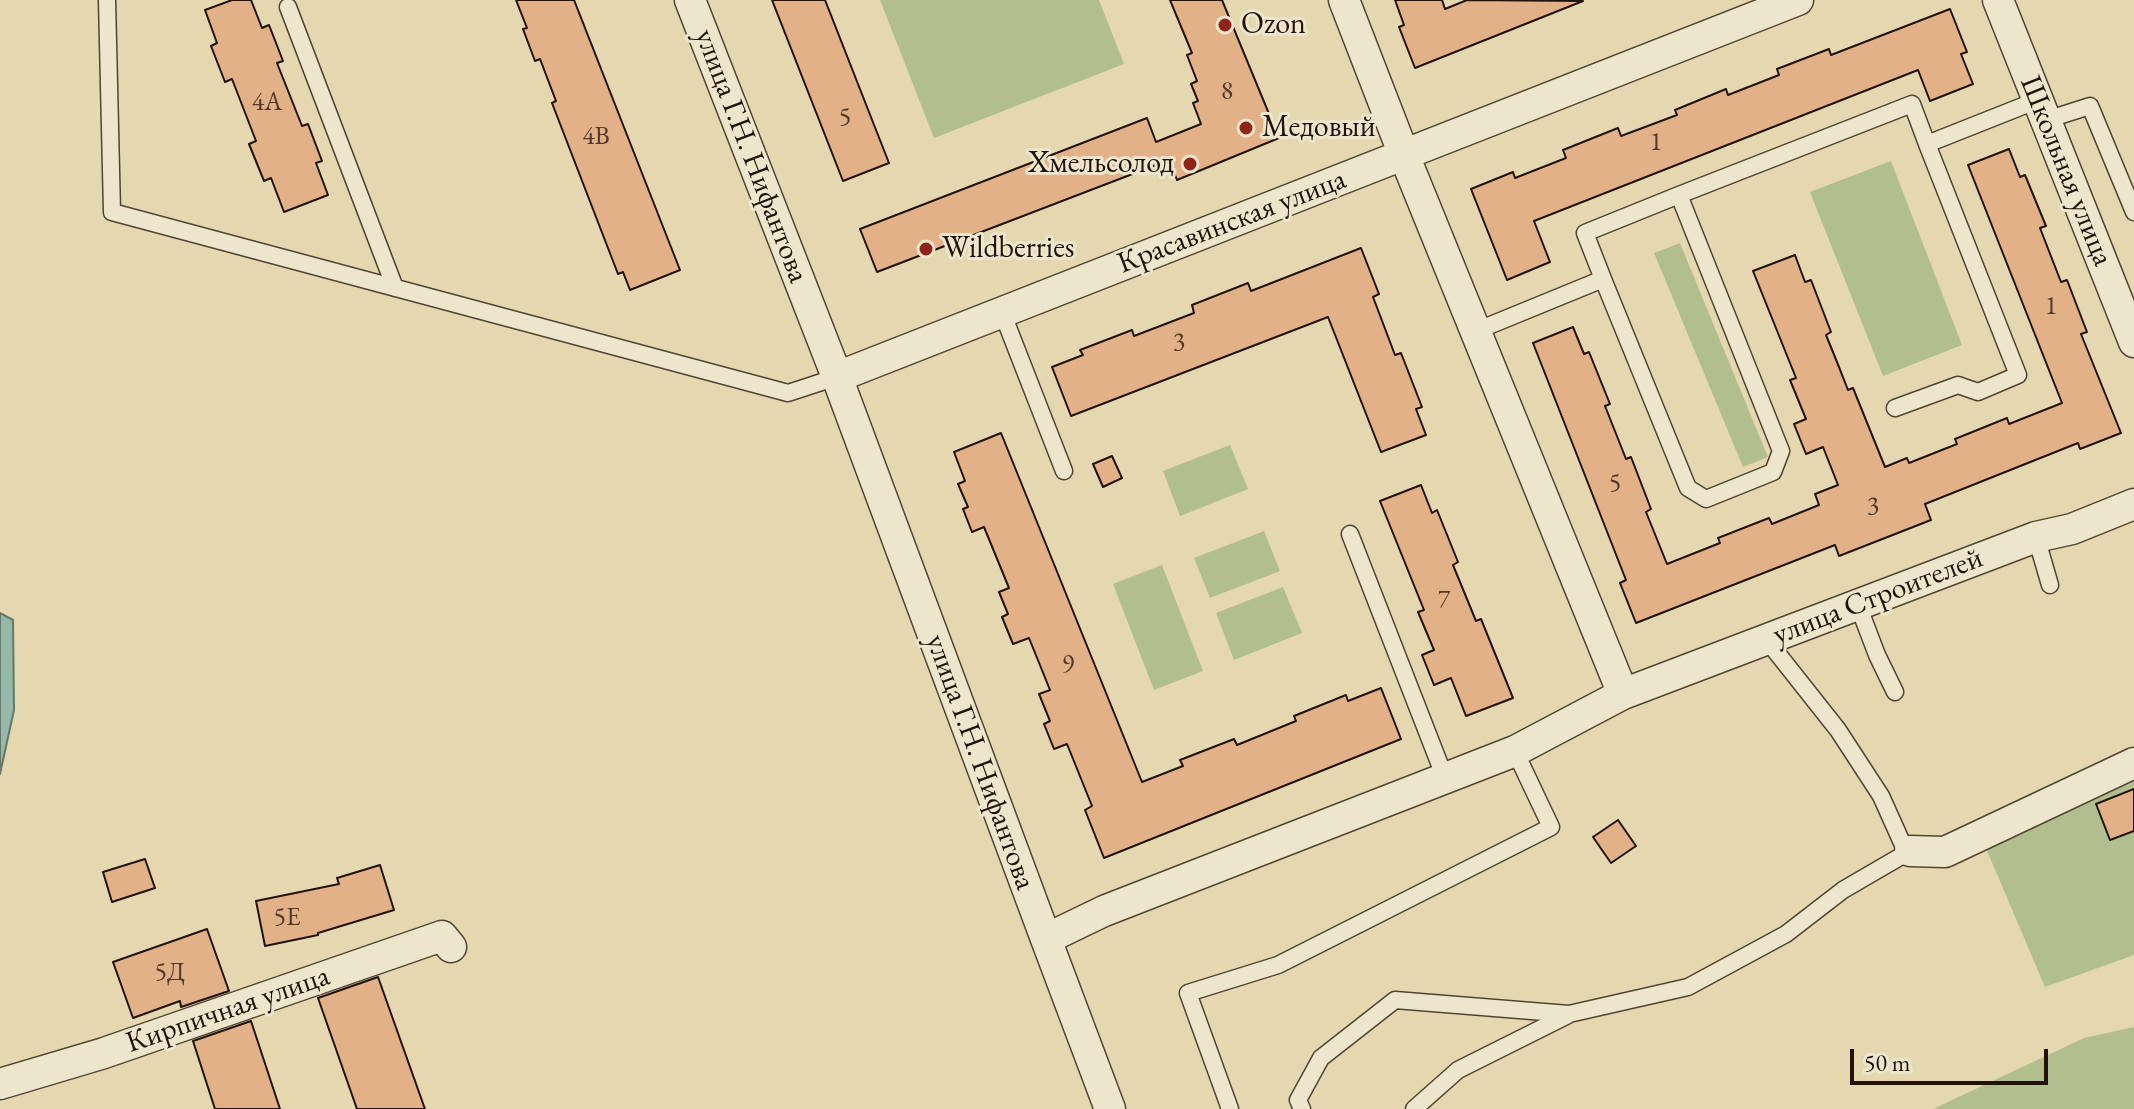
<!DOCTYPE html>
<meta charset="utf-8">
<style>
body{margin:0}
#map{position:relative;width:2134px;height:1109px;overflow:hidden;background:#e5d8b1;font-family:"EB Garamond",serif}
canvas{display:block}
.scale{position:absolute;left:1850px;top:1049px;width:198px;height:36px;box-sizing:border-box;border:4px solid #211309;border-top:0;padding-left:10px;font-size:24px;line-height:28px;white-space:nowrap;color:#211309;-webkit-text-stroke:6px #eee6cc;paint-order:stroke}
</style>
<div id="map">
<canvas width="2134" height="1109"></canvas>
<div class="scale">50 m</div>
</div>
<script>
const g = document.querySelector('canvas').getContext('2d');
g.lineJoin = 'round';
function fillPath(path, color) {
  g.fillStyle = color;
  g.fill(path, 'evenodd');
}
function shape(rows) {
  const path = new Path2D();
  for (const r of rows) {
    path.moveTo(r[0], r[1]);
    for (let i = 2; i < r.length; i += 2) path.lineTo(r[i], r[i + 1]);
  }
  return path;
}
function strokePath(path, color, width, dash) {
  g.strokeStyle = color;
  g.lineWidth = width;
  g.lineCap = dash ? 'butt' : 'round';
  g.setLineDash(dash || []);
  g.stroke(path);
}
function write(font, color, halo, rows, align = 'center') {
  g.font = font + ' "EB Garamond",serif';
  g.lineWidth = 6;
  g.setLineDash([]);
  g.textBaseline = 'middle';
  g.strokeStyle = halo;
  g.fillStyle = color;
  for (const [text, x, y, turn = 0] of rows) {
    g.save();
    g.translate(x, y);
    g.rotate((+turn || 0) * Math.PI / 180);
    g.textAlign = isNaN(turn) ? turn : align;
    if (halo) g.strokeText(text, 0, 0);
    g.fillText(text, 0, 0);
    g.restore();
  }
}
fillPath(shape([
 [880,0,1099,0,1124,64,934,138],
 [1891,161,1962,345,1883,376,1810,192],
 [1680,243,1768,457,1743,467,1654,253],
 [1230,445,1248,489,1180,516,1163,471],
 [1264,531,1280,571,1210,598,1194,558],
 [1162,565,1203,671,1154,690,1113,584],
 [1283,587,1302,633,1234,660,1216,613],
 [2134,777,2134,955,2045,987,1985,846],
 [2134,1027,2134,1109,1933,1109,2084,1038]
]), '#b1bf8e');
const water = shape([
 [0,613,13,620,14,710,0,774,0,613]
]);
fillPath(water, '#96baaa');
strokePath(water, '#67776a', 2);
const building = shape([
 [232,0,251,0,262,28,269,25,283,61,277,63,302,126,308,124,322,161,316,163,328,195,284,212,271,178,264,181,249,144,256,141,232,79,225,82,211,46,217,43,205,10,232,0],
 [516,0,574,0,680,270,630,290,623,272,618,274,552,103,556,101,540,59,535,61,523,29,527,28,516,0],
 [772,0,825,0,889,163,843,181,772,0],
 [1170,0,1222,0,1279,138,1177,180,1169,160,877,272,860,229,1147,118,1156,142,1201,124,1193,103,1198,101,1191,84,1197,81,1187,55,1192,53,1170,0],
 [1395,0,1442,0,1445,9,1467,0,1583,1,1415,68,1399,27,1404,25,1395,0],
 [1950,9,1967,52,1961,54,1973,84,1930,101,1918,70,1534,221,1550,262,1507,280,1471,189,1513,172,1515,178,1566,158,1563,150,1618,128,1621,136,1677,115,1675,110,1726,89,1728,95,1779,75,1777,69,1829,49,1831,55,1950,9],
 [2009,149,2020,177,2025,175,2046,226,2040,228,2061,282,2067,280,2087,332,2081,334,2121,433,2080,449,2078,443,1925,504,1931,520,1839,556,1835,545,1636,623,1620,583,1626,580,1533,343,1573,327,1584,354,1589,352,1610,404,1605,406,1626,459,1631,457,1651,509,1646,512,1667,564,1720,543,1718,538,1769,518,1772,524,1819,505,1815,494,1838,485,1823,447,1806,454,1794,424,1806,419,1790,380,1796,378,1753,271,1795,255,1805,282,1811,280,1831,332,1826,335,1837,362,1848,390,1853,388,1885,467,1907,458,1909,463,1957,444,1955,439,2007,418,2009,424,2062,403,1968,165,2009,149],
 [1361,248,1379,294,1373,297,1395,355,1401,353,1422,407,1416,409,1426,435,1381,452,1328,317,1071,416,1052,367,1083,355,1080,350,1132,330,1134,336,1194,313,1192,305,1248,283,1251,291,1361,248],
 [1001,433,1142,782,1183,766,1180,760,1234,739,1237,745,1296,721,1294,716,1346,695,1348,701,1381,688,1401,739,1104,858,1085,810,1092,806,1067,744,1054,749,1044,724,1050,721,1039,694,1050,690,1029,638,1013,644,1002,617,1008,614,999,592,1009,588,984,527,972,532,963,509,968,507,958,484,965,481,954,452,1001,433],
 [1112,456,1122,478,1103,487,1093,464,1112,456],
 [1421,485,1432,513,1437,510,1458,562,1453,565,1476,621,1481,619,1513,698,1466,716,1451,678,1434,685,1422,655,1434,650,1418,612,1424,610,1380,501,1421,485],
 [2134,789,2134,831,2110,840,2096,804,2134,789],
 [1618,820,1636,846,1611,863,1593,837,1618,820],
 [145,859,155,888,112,902,103,872,145,859],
 [380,865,394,910,318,933,318,935,265,946,256,901,339,884,337,878,380,865],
 [207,929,229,991,181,1007,180,1001,133,1018,113,962,207,929],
 [378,977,425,1109,357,1109,318,998,378,977],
 [251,1021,280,1109,215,1109,193,1041,251,1021]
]);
fillPath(building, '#e2b188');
strokePath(building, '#211309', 2);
const lane = shape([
 [107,0,112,212,788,393,837,377],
 [288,7,395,288],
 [2046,120,2090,106,2134,212],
 [1603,279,1688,488,1706,499,1773,472,1781,451,1679,195],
 [1002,312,1064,471],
 [1476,331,1603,279,1585,233,1679,195,1912,104,1927,144,2038,100],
 [1895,408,1958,385,1978,392,2018,375,1927,144],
 [1350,534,1445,778],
 [2036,537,2050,585],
 [1858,605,1877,655,1895,692],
 [1230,1109,1188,993,1278,965,1551,827,1515,751],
 [1302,1109,1298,1100,1321,1058,1395,1000,1569,1014,1688,987,1786,934,1843,890,1910,851,1903,845,1881,796,1838,730,1766,639],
 [1414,1109,1458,1070,1568,1015]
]);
const street = shape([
 [690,0,837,377,1046,939,1104,911,1515,751,1623,694,2036,537,2072,529,2134,504],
 [1344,0,1404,155,1623,694],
 [1998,0,2134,342],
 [837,377,1798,0],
 [1910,851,1945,852,2134,763],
 [1046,939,1110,1109],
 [0,1084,104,1053,442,936,451,947]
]);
strokePath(lane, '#524433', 19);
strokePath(street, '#524433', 33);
strokePath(lane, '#eee6cc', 16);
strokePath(street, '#eee6cc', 30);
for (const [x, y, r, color] of [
 [1225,25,8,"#8f2418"],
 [1246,128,8,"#8f2418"],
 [1190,164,8,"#8f2418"],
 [926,249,8,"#8f2418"]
]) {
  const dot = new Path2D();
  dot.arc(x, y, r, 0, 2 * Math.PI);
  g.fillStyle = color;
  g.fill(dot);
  strokePath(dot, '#eee6cc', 3);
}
write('26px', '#513a29', null, [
 ["8",1227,92],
 ["4А",267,103],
 ["5",845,118],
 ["4В",596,137],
 ["1",1656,143],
 ["1",2051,307],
 ["3",1179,343],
 ["5",1615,484],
 ["3",1873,507],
 ["7",1444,601],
 ["9",1068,666],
 ["5Е",287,918],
 ["5Д",170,973]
]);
write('30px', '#211309', '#eee6cc', [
 ["Ozon",1241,25],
 ["Медовый",1262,128],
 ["Хмельсолод",1174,164,"right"],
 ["Wildberries",942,249]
], 'left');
write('30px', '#211309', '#eee6cc', [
 ["улица Г.Н. Нифантова",751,156,69],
 ["Школьная улица",2066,171,68],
 ["Красавинская улица",1232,222,-21],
 ["улица Строителей",1878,597,-21],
 ["улица Г.Н. Нифантова",980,762,70],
 ["Кирпичная улица",228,1010,-19]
]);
</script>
